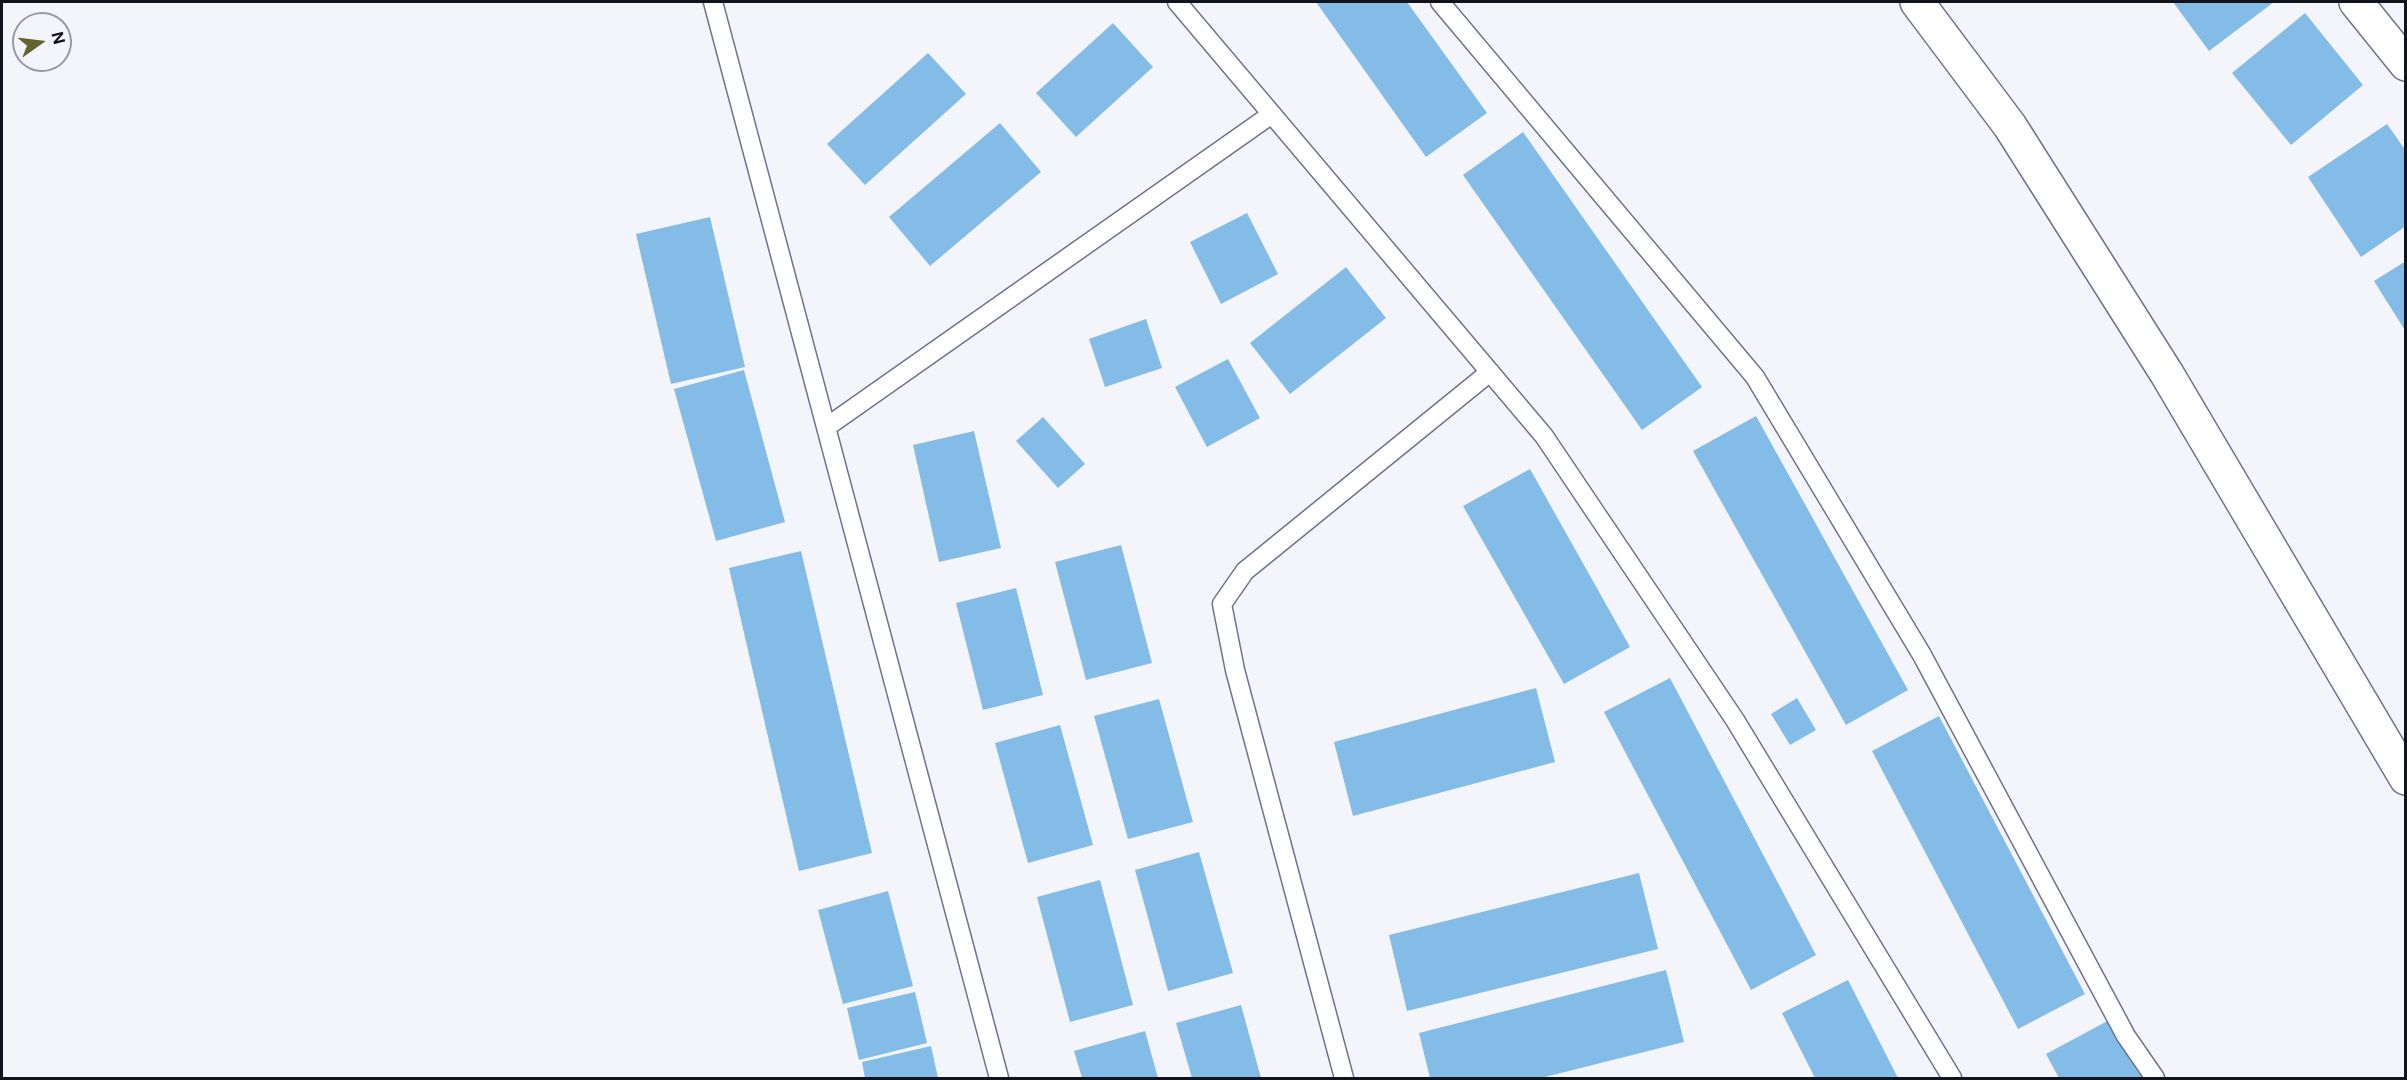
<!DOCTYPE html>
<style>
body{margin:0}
#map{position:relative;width:2407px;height:1080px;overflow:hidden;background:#f4f5fb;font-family:"Public Sans",sans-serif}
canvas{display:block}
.frame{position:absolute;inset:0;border:3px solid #11131d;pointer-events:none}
.north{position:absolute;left:12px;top:12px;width:60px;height:60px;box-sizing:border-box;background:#f4f5fb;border:2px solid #999ba2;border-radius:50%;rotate:76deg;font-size:16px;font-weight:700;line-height:24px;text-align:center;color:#11131d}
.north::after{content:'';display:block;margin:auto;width:21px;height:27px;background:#646330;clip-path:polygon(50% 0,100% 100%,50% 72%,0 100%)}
</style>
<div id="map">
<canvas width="2407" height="1080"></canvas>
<div class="frame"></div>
<div class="north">N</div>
</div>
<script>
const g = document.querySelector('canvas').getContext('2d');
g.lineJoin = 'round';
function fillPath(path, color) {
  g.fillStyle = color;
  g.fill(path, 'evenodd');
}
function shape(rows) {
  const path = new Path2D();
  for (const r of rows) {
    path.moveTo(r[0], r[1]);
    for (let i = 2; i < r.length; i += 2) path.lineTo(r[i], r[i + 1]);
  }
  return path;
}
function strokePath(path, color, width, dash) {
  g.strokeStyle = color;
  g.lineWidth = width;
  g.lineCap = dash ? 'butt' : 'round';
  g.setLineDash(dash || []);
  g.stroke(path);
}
fillPath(shape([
 [1316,2,1407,2,1487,113,1426,157],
 [2173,2,2274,2,2209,51],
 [2305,13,2363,85,2291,145,2232,73],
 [1113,23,1153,67,1076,137,1036,93],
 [928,53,966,94,865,185,827,144],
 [1000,123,1041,172,930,266,889,217],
 [2387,124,2406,151,2406,226,2361,257,2308,177],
 [1523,132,1702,387,1642,430,1463,175],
 [1247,213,1278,274,1221,304,1190,242],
 [710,217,745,367,671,384,636,234],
 [2406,261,2406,332,2374,281],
 [1346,267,1386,318,1290,394,1250,343],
 [1146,319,1162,368,1105,387,1089,339],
 [1228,359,1260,418,1207,447,1175,387],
 [744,370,785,522,716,541,674,389],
 [1756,416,1908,690,1846,725,1693,451],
 [1043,417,1085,464,1058,488,1016,441],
 [974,431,1001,548,939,562,913,445],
 [1530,469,1630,647,1564,684,1463,506],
 [1121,545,1152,663,1086,680,1055,562],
 [801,551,872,853,799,871,729,568],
 [1016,588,1043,695,983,710,956,603],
 [1670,678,1816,955,1751,990,1604,712],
 [1536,688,1555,762,1353,816,1334,742],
 [1797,698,1816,730,1790,745,1771,714],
 [1159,699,1193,822,1128,839,1094,716],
 [1939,716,2085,994,2018,1029,1872,751],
 [1060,725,1093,845,1028,863,995,743],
 [1199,852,1233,973,1168,991,1135,870],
 [1639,873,1658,949,1407,1011,1389,935],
 [1100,880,1133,1005,1070,1022,1037,897],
 [888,891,913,986,843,1004,818,910],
 [1666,970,1684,1042,1541,1078,1430,1078,1419,1033],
 [1848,980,1898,1078,1815,1078,1782,1013],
 [915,992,927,1043,859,1060,847,1008],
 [1241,1005,1261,1078,1192,1078,1176,1023],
 [2113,1018,2145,1078,2059,1078,2046,1054],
 [1145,1031,1158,1078,1082,1078,1074,1051],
 [931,1046,938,1078,865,1078,862,1062]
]), '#83bce6');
const service = shape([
 [713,2,999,1078],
 [1177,2,1544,436,1735,720,1952,1078],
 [1440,2,1755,377,1922,655,2126,1036,2155,1078],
 [828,426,1272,114],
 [1344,1078,1235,670,1222,604,1245,571,1490,372]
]);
const minor = shape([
 [1917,2,2010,126,2167,374,2406,778],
 [2356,2,2406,64]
]);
strokePath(service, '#6f748d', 21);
strokePath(minor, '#6f748d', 36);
strokePath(service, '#fff', 18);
strokePath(minor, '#fff', 33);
</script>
